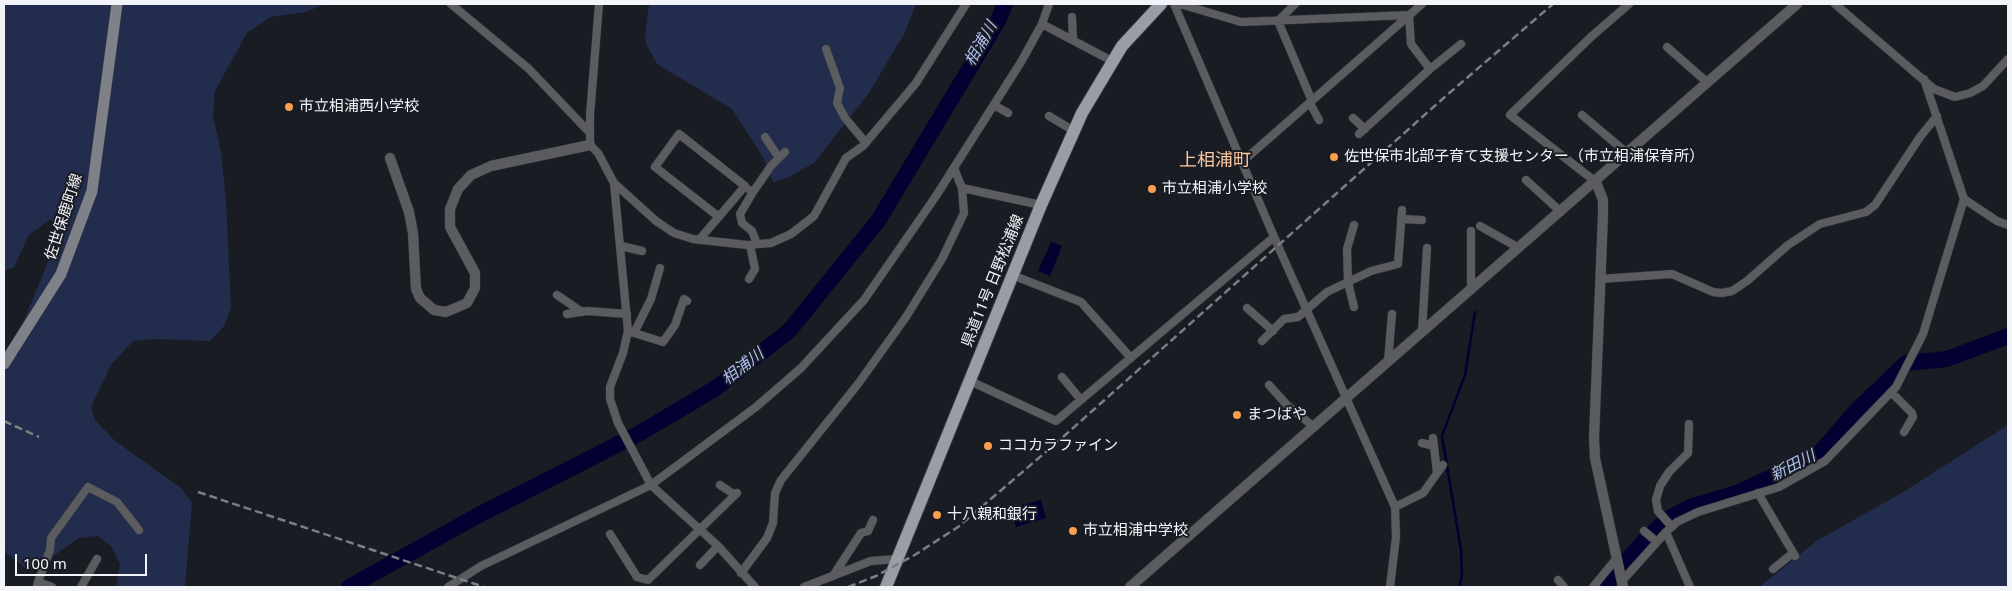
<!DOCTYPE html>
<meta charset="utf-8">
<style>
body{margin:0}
#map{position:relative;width:2012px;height:591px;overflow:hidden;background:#191c23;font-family:"Noto Sans",sans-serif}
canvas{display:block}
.frame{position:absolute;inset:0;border:5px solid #f2f4f9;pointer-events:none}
.scale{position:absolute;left:15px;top:554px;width:132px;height:22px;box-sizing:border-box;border:2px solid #f2f4f9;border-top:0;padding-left:6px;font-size:15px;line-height:18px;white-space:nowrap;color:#f2f4f9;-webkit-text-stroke:4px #191c23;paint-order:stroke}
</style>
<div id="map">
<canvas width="2012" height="591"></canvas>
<div class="frame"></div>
<div class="scale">100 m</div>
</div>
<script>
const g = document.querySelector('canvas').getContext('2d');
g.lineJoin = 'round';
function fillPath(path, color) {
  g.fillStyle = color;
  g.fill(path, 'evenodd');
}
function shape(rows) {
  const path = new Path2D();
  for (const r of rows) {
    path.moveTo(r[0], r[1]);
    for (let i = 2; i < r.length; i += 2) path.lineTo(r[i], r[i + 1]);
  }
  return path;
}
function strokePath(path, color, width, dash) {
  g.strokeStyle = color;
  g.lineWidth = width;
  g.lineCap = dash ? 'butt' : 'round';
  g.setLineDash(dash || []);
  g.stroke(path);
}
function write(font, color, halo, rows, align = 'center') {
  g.font = font + ' "Noto Sans","Noto Sans JP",sans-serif';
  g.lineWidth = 4;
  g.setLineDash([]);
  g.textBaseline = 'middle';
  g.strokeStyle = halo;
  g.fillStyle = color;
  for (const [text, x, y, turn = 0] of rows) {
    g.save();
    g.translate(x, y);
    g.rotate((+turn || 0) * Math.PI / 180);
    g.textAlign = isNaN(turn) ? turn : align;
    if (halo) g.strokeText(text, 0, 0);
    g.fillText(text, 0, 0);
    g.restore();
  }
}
fillPath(shape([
 [4,4,325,4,306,12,271,17,247,33,215,91,213,116,221,152,226,200,231,308,224,326,210,341,155,339,133,341,111,365,91,407,95,420,114,440,181,488,192,503,185,587,116,587,120,564,111,546,98,536,79,538,46,561,25,568,4,551,4,369,59,235,60,223,49,220,29,235,14,267,4,271],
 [649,4,916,4,904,34,869,93,814,163,787,178,773,182,764,159,732,109,657,64,646,44,645,34],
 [2008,425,2008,587,1759,587,1818,540,1900,494]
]), '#222c4c');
fillPath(shape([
 [1051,242,1062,246,1050,276,1038,271],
 [1041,500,1046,518,1016,527,1010,508]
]), '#030032');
strokePath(shape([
 [1459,587,1462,576,1461,550,1442,436,1465,375,1475,312]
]), '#030032', 2.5);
strokePath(shape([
 [349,587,477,516,640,433,716,388,789,331,878,221,998,21,1005,4],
 [1604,587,1644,541,1669,518,1693,506,1737,493,1817,456,1856,411,1906,363,1947,359,2008,336]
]), '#030032', 16);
const minor = shape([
 [451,4,529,69,590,133],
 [599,4,590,115,590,145,598,153,614,183,656,221,674,233,693,239,747,245,771,243,791,234,814,216,846,158,863,146,916,83,966,4],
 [1174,4,1278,246,1395,507,1396,537,1390,587],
 [1180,4,1241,22,1409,15],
 [1835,4,1934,89,1955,97,1970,93,1983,86,2008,59],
 [1409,15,1411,44,1430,69,1461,44],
 [1072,17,1073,39],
 [1278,21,1312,101],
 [1278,21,1295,4],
 [1042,24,1112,61],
 [1667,47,1708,83],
 [826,49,840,88,837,103,845,118,866,143],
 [1310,103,1319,120],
 [994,105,1008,113],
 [1582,115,1628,154],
 [1049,116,1074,131],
 [1353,118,1365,129],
 [1359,134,1430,69],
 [765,137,779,158],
 [1242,162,1422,4],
 [954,168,962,188],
 [1526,180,1561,212],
 [1596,182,1510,115,1592,36,1629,4],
 [614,183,628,331,623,353,610,387,610,399,618,423,651,485,718,546,755,587],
 [750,190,753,192,771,166,785,152],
 [753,192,740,214,742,223,752,231,757,244],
 [1964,199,1997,221,2008,225],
 [1401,219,1422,220],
 [1480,226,1519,248],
 [1471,231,1471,289],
 [699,240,745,186,679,134,655,167,719,217],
 [621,246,642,251],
 [1012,275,1081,302,1131,358],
 [749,279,755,269,750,245],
 [1600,279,1672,274,1713,292,1722,293,1732,291,1747,281,1788,245,1820,224,1866,212,1875,205,1920,137,1937,116],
 [557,295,582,312],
 [1354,307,1348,282,1347,249,1354,225],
 [1247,308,1273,331],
 [567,314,587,311,627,314],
 [628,331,663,342,675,325,684,299,687,301],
 [1422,332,1427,248],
 [634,333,651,299,660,268],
 [1262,341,1284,319,1298,317,1327,292,1371,271,1398,264,1402,210],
 [1388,362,1392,314],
 [1062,377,1081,400],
 [970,381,1056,421,1274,237],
 [1269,385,1287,405,1314,427],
 [1891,392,1912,413,1913,417,1904,432],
 [1433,438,1437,473],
 [1422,443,1434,446],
 [720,485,735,495],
 [1758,493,1795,556],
 [1395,507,1423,493,1443,465],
 [1672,527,1658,511,1656,500,1660,486,1669,472,1688,453,1689,424],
 [1644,531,1657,542],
 [1666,532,1690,587],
 [610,534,637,577,648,580,737,493],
 [700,565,718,546],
 [1773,569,1793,553],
 [741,573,767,538,773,523,775,493,781,480,858,384,906,317,942,259,964,213,962,188,1041,205],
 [833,576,861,533,868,531,873,520],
 [1558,580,1564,587],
 [1622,581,1666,532,1677,522,1698,512,1779,487,1825,461,1896,387,1923,334,1964,199,1924,79],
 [38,582,50,550,51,538,88,487,117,502,139,530],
 [37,586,38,582,52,587],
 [81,587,97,559],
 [448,587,481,566,651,485,756,407,801,368,864,300,936,196,1021,62,1042,24,1049,4],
 [804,587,871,561,897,559],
 [1593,587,1616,559]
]);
const tertiary = shape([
 [390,158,409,212,413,233,416,289,420,298,434,310,446,312,467,303,475,288,475,273,450,227,450,209,458,189,471,175,491,166,590,145],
 [1596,182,1603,200,1603,215,1594,438,1595,458,1623,587],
 [1130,587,1797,4]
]);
const secondary = shape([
 [4,364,61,274,92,191,117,4]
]);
const primary = shape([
 [886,587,1041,205,1082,113,1122,46,1161,4]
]);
strokePath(minor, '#33363d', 9);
strokePath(tertiary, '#33363d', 11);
strokePath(secondary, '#33363d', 12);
strokePath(primary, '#33363d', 14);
strokePath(minor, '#5b5c60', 8);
strokePath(tertiary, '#5b5c60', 10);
strokePath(secondary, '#7e8187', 11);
strokePath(primary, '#9a9da5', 12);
strokePath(shape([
 [4,421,39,437],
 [198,492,484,587],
 [848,587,876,576,913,556,958,527,1054,445,1447,95,1553,4]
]), '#7b7e84', 2.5, [8, 4]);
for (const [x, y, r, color] of [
 [289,107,5,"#f99f4d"],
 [1334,157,5,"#f99f4d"],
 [1152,189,5,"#f99f4d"],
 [1237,415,5,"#f99f4d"],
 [988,446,5,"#f99f4d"],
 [937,515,5,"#f99f4d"],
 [1073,531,5,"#f99f4d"]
]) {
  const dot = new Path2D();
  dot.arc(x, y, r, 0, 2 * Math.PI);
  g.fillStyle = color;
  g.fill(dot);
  strokePath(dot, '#191c23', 2);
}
write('15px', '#f2f4f9', '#191c23', [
 ["市立相浦西小学校",299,107],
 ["佐世保市北部子育て支援センター（市立相浦保育所）",1344,157],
 ["市立相浦小学校",1162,189],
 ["まつばや",1247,415],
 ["ココカラファイン",998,446],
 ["十八親和銀行",947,515],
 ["市立相浦中学校",1083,531]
], 'left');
write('15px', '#f2f4f9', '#191c23', [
 ["佐世保鹿町線",64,217,-72],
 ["県道11号 日野松浦線",993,281,-68]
]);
write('italic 16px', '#aebff2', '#191c23', [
 ["相浦川",981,44,-60],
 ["相浦川",743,367,-38],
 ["新田川",1793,466,-27]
]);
write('18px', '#fbc79e', '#191c23', [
 ["上相浦町",1215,161]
]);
</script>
